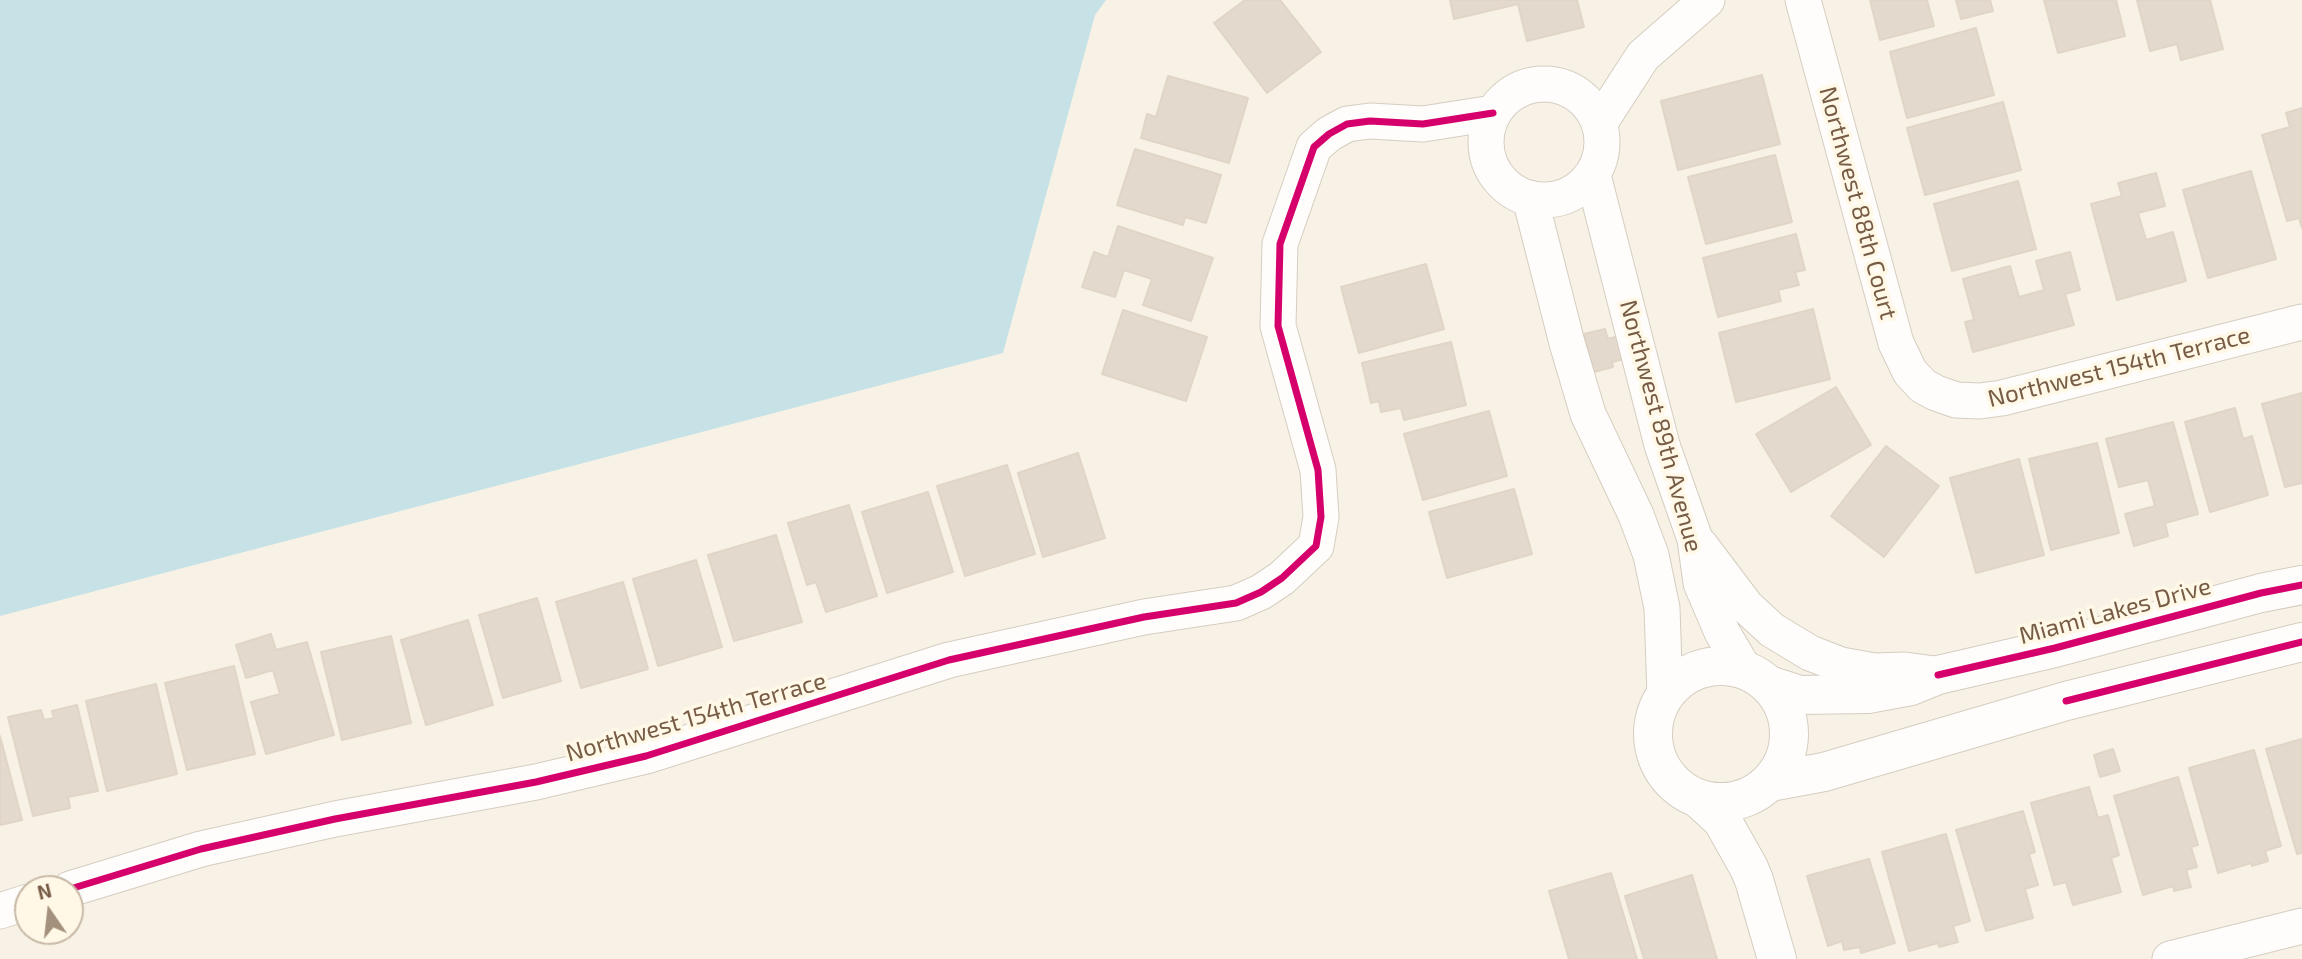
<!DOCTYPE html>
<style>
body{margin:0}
#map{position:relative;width:2302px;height:959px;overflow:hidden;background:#f7f2e5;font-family:"Exo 2",sans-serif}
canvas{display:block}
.north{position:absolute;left:14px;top:875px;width:70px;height:70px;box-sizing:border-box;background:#fff8e6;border:2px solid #c8b9a6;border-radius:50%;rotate:346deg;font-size:19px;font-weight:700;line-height:28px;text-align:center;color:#765b45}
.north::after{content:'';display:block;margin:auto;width:24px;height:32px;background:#a3907d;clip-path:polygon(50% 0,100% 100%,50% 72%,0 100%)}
</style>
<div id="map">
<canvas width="2302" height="959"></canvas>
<div class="north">N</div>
</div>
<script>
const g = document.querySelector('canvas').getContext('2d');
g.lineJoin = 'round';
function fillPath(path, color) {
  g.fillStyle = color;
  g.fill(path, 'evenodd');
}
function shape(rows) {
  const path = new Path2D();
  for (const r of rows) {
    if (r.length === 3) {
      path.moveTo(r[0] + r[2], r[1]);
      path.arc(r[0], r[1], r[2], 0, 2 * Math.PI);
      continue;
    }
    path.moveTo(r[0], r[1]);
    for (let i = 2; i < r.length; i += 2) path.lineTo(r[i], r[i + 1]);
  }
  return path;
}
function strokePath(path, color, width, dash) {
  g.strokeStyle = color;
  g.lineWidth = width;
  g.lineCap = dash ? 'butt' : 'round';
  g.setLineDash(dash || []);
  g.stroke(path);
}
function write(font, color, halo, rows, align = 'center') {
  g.font = font + ' "Exo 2",sans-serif';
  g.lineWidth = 7;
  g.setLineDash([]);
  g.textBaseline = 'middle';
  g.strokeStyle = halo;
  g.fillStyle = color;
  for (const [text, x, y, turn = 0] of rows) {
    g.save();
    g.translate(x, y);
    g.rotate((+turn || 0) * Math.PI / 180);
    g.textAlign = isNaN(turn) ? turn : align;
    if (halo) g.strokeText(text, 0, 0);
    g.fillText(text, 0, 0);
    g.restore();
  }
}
fillPath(shape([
 [0,0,1106,0,1095,15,1003,353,0,616]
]), '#c7e2e7');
const building = shape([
 [1245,0,1280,0,1321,52,1267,93,1214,23,1245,0],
 [1450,0,1577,0,1584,27,1527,41,1518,4,1454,19,1450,0],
 [1870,0,1927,0,1934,26,1880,40,1870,0],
 [1956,0,1990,0,1993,11,1961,19,1956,0],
 [2044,0,2116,0,2125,36,2058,53,2044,0],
 [2137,0,2210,0,2223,49,2181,60,2177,44,2150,51,2137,0],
 [1976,28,1994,95,1907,118,1890,52,1976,28],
 [1762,75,1780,144,1678,170,1661,101,1762,75],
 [1168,76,1248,98,1229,163,1141,138,1147,114,1156,117,1168,76],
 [2003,102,2021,170,1925,195,1907,128,2003,102],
 [2302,108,2302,228,2299,218,2287,221,2262,135,2290,127,2286,113,2302,108],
 [1135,149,1221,175,1206,223,1185,217,1183,225,1117,205,1135,149],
 [1775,155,1792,222,1706,244,1688,177,1775,155],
 [2251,171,2276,259,2208,278,2183,190,2251,171],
 [2156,173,2165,206,2138,213,2146,240,2173,232,2186,281,2117,300,2091,204,2122,196,2118,183,2156,173],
 [2018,181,2036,249,1952,271,1934,204,2018,181],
 [1118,226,1213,258,1191,321,1143,305,1152,279,1124,270,1115,297,1082,287,1094,252,1108,257,1118,226],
 [1796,234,1805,270,1795,272,1799,285,1778,290,1781,301,1718,317,1703,258,1796,234],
 [2070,252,2080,290,2065,294,2074,325,1973,352,1965,322,1974,320,1963,279,2010,266,2019,297,2044,290,2036,261,2070,252],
 [1426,264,1444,329,1359,353,1341,287,1426,264],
 [1813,309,1830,379,1736,402,1719,333,1813,309],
 [1123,310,1207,337,1186,401,1102,374,1123,310],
 [1605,329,1608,339,1629,333,1635,356,1612,362,1613,367,1594,372,1584,334,1605,329],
 [1451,342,1466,405,1404,420,1401,408,1381,412,1379,401,1371,403,1362,363,1451,342],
 [1836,387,1871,445,1791,492,1756,434,1836,387],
 [2302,393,2302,483,2285,487,2262,404,2302,393],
 [2235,408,2243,439,2252,436,2268,495,2210,512,2185,422,2235,408],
 [1489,411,1507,476,1423,500,1404,434,1489,411],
 [2173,422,2198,514,2165,523,2168,536,2134,546,2125,514,2155,506,2148,480,2119,487,2106,439,2173,422],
 [2097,443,2119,533,2051,550,2029,459,2097,443],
 [1886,446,1939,486,1884,557,1831,516,1886,446],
 [1078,453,1105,538,1043,557,1018,473,1078,453],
 [2019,459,2044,555,1976,573,1950,478,2019,459],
 [1007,465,1035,554,965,576,937,486,1007,465],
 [1514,489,1532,554,1447,578,1429,512,1514,489],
 [928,492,953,572,887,593,862,512,928,492],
 [849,505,877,596,826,612,816,582,807,585,788,523,849,505],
 [776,535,802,622,734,641,708,555,776,535],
 [696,560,722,647,658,666,633,579,696,560],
 [623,582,648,669,581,688,556,602,623,582],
 [537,598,561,681,503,698,479,615,537,598],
 [468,620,493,705,426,725,401,640,468,620],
 [271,634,276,650,307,642,334,735,266,754,251,702,280,694,273,670,246,678,236,645,271,634],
 [391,636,411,723,342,740,321,652,391,636],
 [234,666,255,754,187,770,165,683,234,666],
 [156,684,177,774,107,791,86,701,156,684],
 [77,705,98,791,68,797,70,808,33,816,8,717,41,710,44,720,54,718,52,711,77,705],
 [0,736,22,820,0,825,0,736],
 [2302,739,2302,853,2297,854,2266,749,2302,739],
 [2113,749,2120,771,2100,777,2094,755,2113,749],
 [2254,750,2281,846,2265,851,2268,861,2252,866,2251,863,2218,873,2189,768,2254,750],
 [2178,777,2198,845,2191,847,2197,867,2186,870,2191,887,2174,891,2173,886,2143,895,2114,796,2178,777],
 [2089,787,2098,818,2108,815,2119,855,2111,858,2121,892,2073,905,2066,882,2054,885,2031,803,2089,787],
 [2023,811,2035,852,2029,854,2038,885,2025,889,2033,918,1986,931,1956,830,2023,811],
 [1946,834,1970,921,1953,926,1958,942,1939,947,1938,943,1909,951,1882,852,1946,834],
 [1869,859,1895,943,1861,953,1860,947,1844,950,1842,941,1828,946,1807,876,1869,859],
 [1611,873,1637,959,1569,959,1549,891,1611,873],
 [1692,875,1717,959,1644,959,1625,896,1692,875]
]);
fillPath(building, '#e3dacd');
strokePath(building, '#e0d5c7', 2);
const minor = shape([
 [1803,0,1896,343,1910,372,1923,386,1936,393,1956,400,1980,401,2002,398,2302,322],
 [1544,142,58],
 [1599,124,1643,56,1707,0],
 [1593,175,1662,445,1695,539,1701,583,1722,632,1745,671],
 [1530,198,1567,343,1588,414,1636,515,1651,555,1662,608,1665,695],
 [1700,545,1746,606,1772,630,1810,653,1841,665,1874,671,1905,670,1934,674],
 [70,889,201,849,335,819,536,782,646,756,949,660,1144,617,1236,603,1261,592,1282,578,1316,546,1321,517,1318,470,1278,326,1280,244,1314,147,1329,134,1347,124,1370,121,1423,124,1493,113],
 [0,911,28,902],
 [2170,959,2302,926]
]);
const tertiary = shape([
 [1721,734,68],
 [1769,685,1800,695,1868,694,1911,686,1938,675,2055,648,2261,593,2302,585],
 [1770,782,1824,772,2066,701,2302,642],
 [1698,798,1722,820,1749,868,1754,880,1777,959]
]);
strokePath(minor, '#d6cdc1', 37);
strokePath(tertiary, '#d6cdc1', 40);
strokePath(minor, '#fefdfb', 35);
strokePath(tertiary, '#fefdfb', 38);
strokePath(shape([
 [1938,675,2055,648,2261,593,2302,585],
 [2066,701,2302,642],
 [70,889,201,849,335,819,536,782,646,756,949,660,1144,617,1236,603,1261,592,1282,578,1316,546,1321,517,1318,470,1278,326,1280,244,1314,147,1329,134,1347,124,1370,121,1423,124,1493,113]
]), '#d6006c', 7);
write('24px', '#765b45', '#fff8e6', [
 ["Northwest 88th Court",1858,203,75],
 ["Northwest 154th Terrace",2119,367,-14],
 ["Northwest 89th Avenue",1661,426,75],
 ["Miami Lakes Drive",2115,611,-15],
 ["Northwest 154th Terrace",696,717,-16]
]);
</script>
